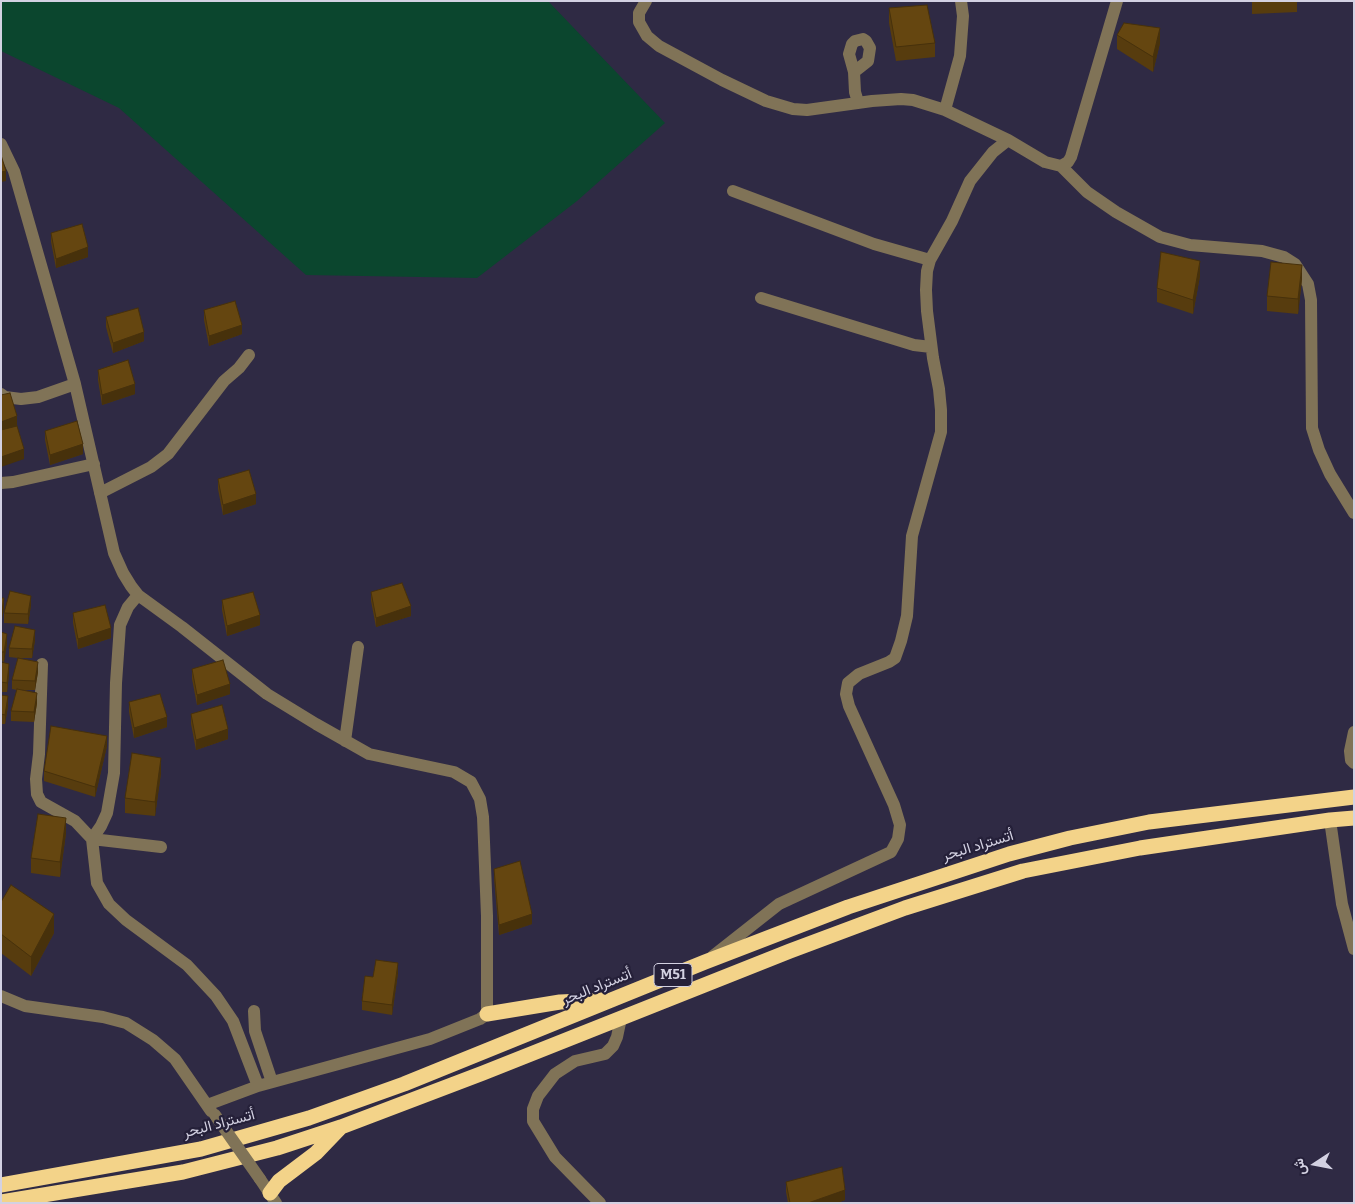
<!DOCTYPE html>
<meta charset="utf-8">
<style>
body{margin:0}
#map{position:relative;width:1355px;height:1204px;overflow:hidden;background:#2f2a44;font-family:Bitter,Vazirmatn,serif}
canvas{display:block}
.frame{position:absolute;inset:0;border:2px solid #d3d1e2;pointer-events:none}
.north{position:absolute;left:1290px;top:1139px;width:50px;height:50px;-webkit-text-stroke:4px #252039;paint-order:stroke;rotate:259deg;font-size:14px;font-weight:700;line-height:20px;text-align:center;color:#d3d1e2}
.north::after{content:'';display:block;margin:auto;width:18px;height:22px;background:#d3d1e2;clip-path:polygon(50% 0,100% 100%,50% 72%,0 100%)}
</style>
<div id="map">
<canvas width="1355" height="1204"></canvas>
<div class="frame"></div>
<div class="north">ش</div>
</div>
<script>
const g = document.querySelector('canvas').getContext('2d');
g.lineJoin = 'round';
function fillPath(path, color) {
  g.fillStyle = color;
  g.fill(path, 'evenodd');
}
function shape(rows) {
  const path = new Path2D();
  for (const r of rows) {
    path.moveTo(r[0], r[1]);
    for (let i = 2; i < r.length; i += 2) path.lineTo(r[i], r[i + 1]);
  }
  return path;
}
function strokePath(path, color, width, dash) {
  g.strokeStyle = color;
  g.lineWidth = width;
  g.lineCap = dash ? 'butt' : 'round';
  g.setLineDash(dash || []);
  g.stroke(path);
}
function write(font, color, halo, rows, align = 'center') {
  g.font = font + ' Bitter,Vazirmatn,serif';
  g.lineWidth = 4.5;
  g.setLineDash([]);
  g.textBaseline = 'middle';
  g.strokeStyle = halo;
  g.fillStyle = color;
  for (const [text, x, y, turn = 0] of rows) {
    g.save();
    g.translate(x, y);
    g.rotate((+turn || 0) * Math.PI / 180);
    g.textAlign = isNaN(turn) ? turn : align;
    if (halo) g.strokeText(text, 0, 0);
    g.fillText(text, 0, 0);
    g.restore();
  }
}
fillPath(shape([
 [1,1,548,1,665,123,577,201,477,278,306,275,119,108,1,51]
]), '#0b462e');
strokePath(shape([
 [646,1,639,13,639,22,647,36,659,46,722,80,766,101,793,109,807,110,872,101,901,99,913,100,945,110,1008,140,1045,162,1061,166,1068,162,1071,157,1117,1],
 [854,72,868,61,870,48,866,41,863,39,855,41,852,44,849,54,854,72,855,92,858,102],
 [945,110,960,56,963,16,961,1],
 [1,144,14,171,75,384,114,553,123,573,131,586,138,595,182,627,267,694,316,724,369,754,454,772,471,782,480,799,483,817,487,916,487,1014,480,1019,430,1039,258,1086,207,1105],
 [1061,166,1087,192,1116,212,1160,237,1190,245,1262,251,1284,257,1295,264,1308,284,1311,300,1312,428,1319,450,1330,474,1354,513],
 [733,191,874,244,930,260],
 [761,298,914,345,931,347],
 [1,394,5,397,21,399,38,397,75,384],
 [1,483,13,482,94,464],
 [100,493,151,467,168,454,224,381,239,368,249,355],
 [138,595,128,607,120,625,116,683,114,773,107,813,101,826,92,839,161,847],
 [42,664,39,754,36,779,37,794,41,802,75,821,92,839,97,883,109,904,126,920,187,965,216,996,233,1021,258,1086],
 [1354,732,1350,751,1351,760,1354,763],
 [345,741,358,647],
 [1330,820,1342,904,1354,949],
 [713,956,779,904,891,852,898,839,900,825,894,805,849,706,846,694,848,683,859,674,889,662,895,658,901,641,907,616,912,536,941,432,941,410,939,389,933,358,927,311,926,290,927,271,930,260,952,221,970,181,993,152,1008,140],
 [1,996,25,1006,103,1017,126,1023,153,1040,175,1059,211,1111],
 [254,1011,255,1031,272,1082],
 [260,1179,276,1203],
 [600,1203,555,1157,533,1121,533,1109,538,1096,555,1074,575,1061,605,1054,613,1046,617,1037,621,1018]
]), '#807357', 12);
strokePath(shape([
 [487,1014,560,1002,603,1000],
 [1,1185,201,1149,309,1118,404,1084,705,962,848,907,1009,854,1070,838,1149,822,1354,797],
 [270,1193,279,1181,316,1153,340,1128],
 [1,1202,183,1172,277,1148,341,1127,483,1073,790,951,905,908,1023,871,1140,848,1330,820,1354,818]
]), '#f3d389', 15);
strokePath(shape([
 [215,1115,260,1179]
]), '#807357', 12);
fillPath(shape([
 [1252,1,1297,1,1297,12,1252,14],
 [889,8,935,43,935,57,896,61,889,23],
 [1117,35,1160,43,1153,72,1117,49],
 [51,233,88,257,56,268,51,242],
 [1200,276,1193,314,1157,302,1157,288],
 [1302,279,1298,314,1267,311,1267,296],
 [204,310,242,334,209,346,204,320],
 [106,317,144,341,113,353,106,327],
 [98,370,135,394,102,405,98,380],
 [45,431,83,454,50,465,45,440],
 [218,479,256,504,223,515,218,489],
 [371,592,411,616,376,627,371,601],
 [222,600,260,625,227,636,222,610],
 [31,605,28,624,4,623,4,613],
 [73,613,111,638,78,649,73,623],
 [1,632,7,643,4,662,1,661],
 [35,640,32,658,19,658,38,672,35,690,21,690,37,703,34,722,11,721,11,711,17,690,12,689,12,680,18,658,9,657,9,648],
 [1,662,9,674,7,692,1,692],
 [192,669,230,694,197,705,192,679],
 [1,695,8,706,5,724,1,724],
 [129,702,167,727,134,738,129,712],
 [191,714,228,739,196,750,191,724],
 [107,746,95,797,44,781,44,771],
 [161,773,155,816,125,813,125,798],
 [66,833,60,877,31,873,31,858],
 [494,869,532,924,499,935,494,878],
 [1,902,54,933,31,976,1,953],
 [398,973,392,1015,362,1010,362,1001,373,977],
 [786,1182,845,1200,837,1203,788,1203,786,1192]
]), '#573c0e');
fillPath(shape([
 [1160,28,1160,43,1153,72,1153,57],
 [6,171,6,181,1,182,1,172],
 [88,247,88,257,56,268,56,259],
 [1200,261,1200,276,1193,314,1193,300],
 [1302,265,1302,279,1298,314,1298,299],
 [242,325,242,334,209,346,209,336],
 [144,332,144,341,113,353,113,343],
 [135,384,135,394,102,405,102,395],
 [17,416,17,426,1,431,1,422],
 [83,444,83,454,50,465,50,455],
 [24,449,24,459,1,467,1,457],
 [256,494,256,504,223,515,223,505],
 [31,596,31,605,28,624,28,614],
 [4,598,4,608,1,626,1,616],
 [411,606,411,616,376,627,376,618],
 [260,615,260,625,227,636,227,626],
 [111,628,111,638,78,649,78,639],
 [35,630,35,640,32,658,32,649],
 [7,634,7,643,4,662,4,652],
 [38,662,38,672,35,690,35,681],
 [9,664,9,674,7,692,7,683],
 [230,684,230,694,197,705,197,695],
 [37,693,37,703,34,722,34,712],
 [8,696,8,706,5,724,5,715],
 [167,717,167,727,134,738,134,728],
 [228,729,228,739,196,750,196,740],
 [107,736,107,746,95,797,95,787],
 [161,758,161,773,155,816,155,802],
 [66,818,66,833,60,877,60,862],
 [2,852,2,871,1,872,1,853],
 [54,914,54,933,31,976,31,957],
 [532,914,532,924,499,935,499,925],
 [398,963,398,973,392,1015,392,1005],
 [845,1190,845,1200,837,1203,808,1203]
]), '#47310b');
const building = shape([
 [927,5,935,43,896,47,889,8,927,5],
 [1124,23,1160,28,1153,57,1117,35,1124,23],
 [1,155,6,171,1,172,1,155],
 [82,224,88,247,56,259,51,233,82,224],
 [1161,252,1200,261,1193,300,1157,288,1161,252],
 [1271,262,1302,265,1298,299,1267,296,1271,262],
 [235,301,242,325,209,336,204,310,235,301],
 [138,308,144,332,113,343,106,317,138,308],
 [128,360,135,384,102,395,98,370,128,360],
 [10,393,17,416,1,422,1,395,10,393],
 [77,421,83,444,50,455,45,431,77,421],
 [17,426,24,449,1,457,1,430,17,426],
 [249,470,256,494,223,505,218,479,249,470],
 [402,583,411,606,376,618,371,592,402,583],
 [10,591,31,596,28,614,4,613,10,591],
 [253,592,260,615,227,626,222,600,253,592],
 [1,598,4,598,1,616,1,598],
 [105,605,111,628,78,639,73,613,105,605],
 [15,626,35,630,32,649,9,648,15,626],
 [1,632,7,634,4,652,1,652,1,632],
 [18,658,38,662,35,681,12,680,18,658],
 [223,660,230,684,197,695,192,669,223,660],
 [1,662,9,664,7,683,1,682,1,662],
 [17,689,37,693,34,712,11,711,17,689],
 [160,694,167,717,134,728,129,702,160,694],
 [1,695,8,696,5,715,1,714,1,695],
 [222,705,228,729,196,740,191,714,222,705],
 [51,726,107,736,95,787,44,771,51,726],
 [132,753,161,758,155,802,125,798,132,753],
 [38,814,66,818,60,862,31,858,38,814],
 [520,861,532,914,499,925,494,869,520,861],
 [11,885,54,914,31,957,1,934,1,902,11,885],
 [376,960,398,963,392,1005,362,1001,365,976,373,977,376,960],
 [842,1167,845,1190,808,1203,790,1203,786,1182,842,1167]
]);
fillPath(building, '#654610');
strokePath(building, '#47310b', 1);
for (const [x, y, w] of [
 [673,975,38]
]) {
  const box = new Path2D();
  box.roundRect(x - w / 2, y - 11.5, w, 23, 4);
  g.fillStyle = '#252039';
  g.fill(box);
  strokePath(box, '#d3d1e2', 1);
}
write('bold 14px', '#d3d1e2', null, [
 ["M51",673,975]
]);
write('15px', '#d3d1e2', '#252039', [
 ["أتستراد البحر",978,846,-17],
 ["أتستراد البحر",597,987,-22],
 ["أتستراد البحر",219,1124,-15]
]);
</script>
